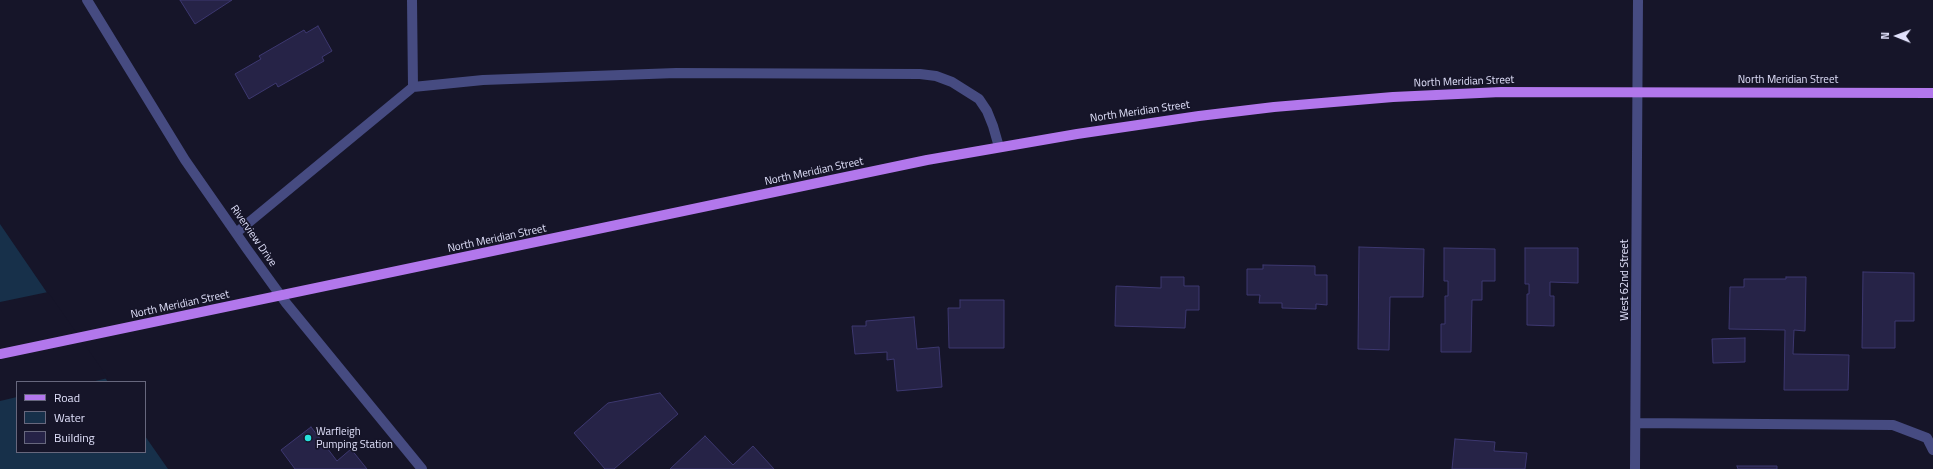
<!DOCTYPE html>
<style>
body{margin:0}
#map{position:relative;width:1933px;height:469px;overflow:hidden;background:#161529;font-family:"Titillium Web",sans-serif}
canvas{display:block}
.legend{position:absolute;left:16px;top:381px;width:130px;height:72px;box-sizing:border-box;background:#161529;border:1px solid #67677d;margin:0;padding:5px 7px;list-style:none;font-size:12px;color:#e1e1fb}
.legend li{display:flex;align-items:center;gap:8px;height:20px}
.legend b{width:20px;border:1px solid #67677d}
.north{position:absolute;left:1877px;top:16px;width:40px;height:40px;-webkit-text-stroke:3px #161529;paint-order:stroke;rotate:271deg;font-size:11px;font-weight:700;line-height:16px;text-align:center;color:#e1e1fb}
.north::after{content:'';display:block;margin:auto;width:14px;height:18px;background:#e1e1fb;clip-path:polygon(50% 0,100% 100%,50% 72%,0 100%)}
</style>
<div id="map">
<canvas width="1933" height="469"></canvas>
<ul class="legend">
<li><b style="height:5px;background:#b277ec"></b>Road</li>
<li><b style="height:11px;background:#17304a"></b>Water</li>
<li><b style="height:11px;background:#262347"></b>Building</li>
</ul>
<div class="north">N</div>
</div>
<script>
const g = document.querySelector('canvas').getContext('2d');
g.lineJoin = 'round';
function fillPath(path, color) {
  g.fillStyle = color;
  g.fill(path, 'evenodd');
}
function shape(rows) {
  const path = new Path2D();
  for (const r of rows) {
    path.moveTo(r[0], r[1]);
    for (let i = 2; i < r.length; i += 2) path.lineTo(r[i], r[i + 1]);
  }
  return path;
}
function strokePath(path, color, width, dash) {
  g.strokeStyle = color;
  g.lineWidth = width;
  g.lineCap = dash ? 'butt' : 'round';
  g.setLineDash(dash || []);
  g.stroke(path);
}
function write(font, color, halo, rows, align = 'center') {
  g.font = font + ' "Titillium Web",sans-serif';
  g.lineWidth = 3.5;
  g.setLineDash([]);
  g.textBaseline = 'middle';
  g.strokeStyle = halo;
  g.fillStyle = color;
  for (const [text, x, y, turn = 0] of rows) {
    g.save();
    g.translate(x, y);
    g.rotate((+turn || 0) * Math.PI / 180);
    g.textAlign = isNaN(turn) ? turn : align;
    if (halo) g.strokeText(text, 0, 0);
    g.fillText(text, 0, 0);
    g.restore();
  }
}
fillPath(shape([
 [0,224,108,382,17,382,17,452,145,452,145,436,168,469,0,469]
]), '#17304a');
fillPath(shape([
 [48,292,108,378,91,382,17,382,17,397,0,401,0,302]
]), '#161529');
const building = shape([
 [180,0,232,0,195,24,180,0],
 [318,26,332,51,322,57,324,61,278,87,276,83,249,99,235,74,261,59,259,56,304,30,306,33,318,26],
 [1359,247,1424,249,1423,297,1390,297,1389,350,1358,349,1359,247],
 [1444,248,1495,249,1495,281,1482,281,1482,300,1472,300,1471,352,1441,352,1441,324,1445,324,1445,296,1448,296,1448,281,1444,281,1444,248],
 [1525,248,1578,248,1578,283,1550,282,1550,296,1554,296,1554,326,1527,325,1527,294,1529,294,1529,284,1525,284,1525,248],
 [1263,265,1315,266,1315,275,1327,275,1327,305,1316,304,1316,309,1282,308,1282,303,1259,303,1260,295,1247,295,1247,269,1263,269,1263,265],
 [1863,272,1914,273,1914,321,1895,321,1895,348,1862,348,1863,272],
 [1161,277,1184,277,1184,286,1199,286,1199,310,1186,310,1185,328,1115,326,1116,286,1161,288,1161,277],
 [1786,277,1806,277,1805,331,1794,330,1793,354,1849,355,1848,390,1784,390,1785,330,1729,329,1730,287,1744,287,1744,279,1786,279,1786,277],
 [960,300,1004,300,1004,348,949,348,948,308,960,308,960,300],
 [914,317,917,349,939,347,942,387,897,391,894,359,887,360,887,352,855,354,852,326,866,326,866,321,914,317],
 [1745,338,1745,362,1713,363,1712,339,1745,338],
 [660,393,678,414,614,469,605,469,574,433,608,403,660,393],
 [311,427,337,461,351,449,367,469,295,469,281,450,311,427],
 [705,436,733,465,753,446,774,469,670,469,705,436],
 [1455,439,1495,442,1494,451,1527,453,1525,469,1452,469,1455,439],
 [1737,466,1777,466,1777,469,1738,469,1737,466]
]);
fillPath(building, '#262347');
strokePath(building, '#3d3870', 1);
strokePath(shape([
 [87,0,185,160,247,249,286,303,422,469],
 [412,0,413,87],
 [236,233,413,87,483,80,676,73,920,74,936,76,952,82,979,99,987,111,993,126,999,147],
 [1636,423,1893,425,1927,438,1933,450],
 [1635,469,1638,0]
]), '#464b81', 10);
strokePath(shape([
 [0,354,927,160,1077,134,1199,116,1274,107,1393,97,1501,92,1933,93]
]), '#b277ec', 10);
for (const [x, y, r, color] of [
 [308,438,4,"#27e1dd"]
]) {
  const dot = new Path2D();
  dot.arc(x, y, r, 0, 2 * Math.PI);
  g.fillStyle = color;
  g.fill(dot);
  strokePath(dot, '#161529', 1.5);
}
write('11px', '#e1e1fb', '#161529', [
 ["North Meridian Street",1788,80],
 ["North Meridian Street",1464,82,-2],
 ["North Meridian Street",1140,112,-8],
 ["North Meridian Street",814,172,-12],
 ["Riverview Drive",253,236,55],
 ["North Meridian Street",497,239,-12],
 ["West 62nd Street",1625,280,-90],
 ["North Meridian Street",180,305,-12]
]);
write('11px', '#e1e1fb', '#161529', [
 ["Warfleigh",316,432],
 ["Pumping Station",316,445]
], 'left');
</script>
